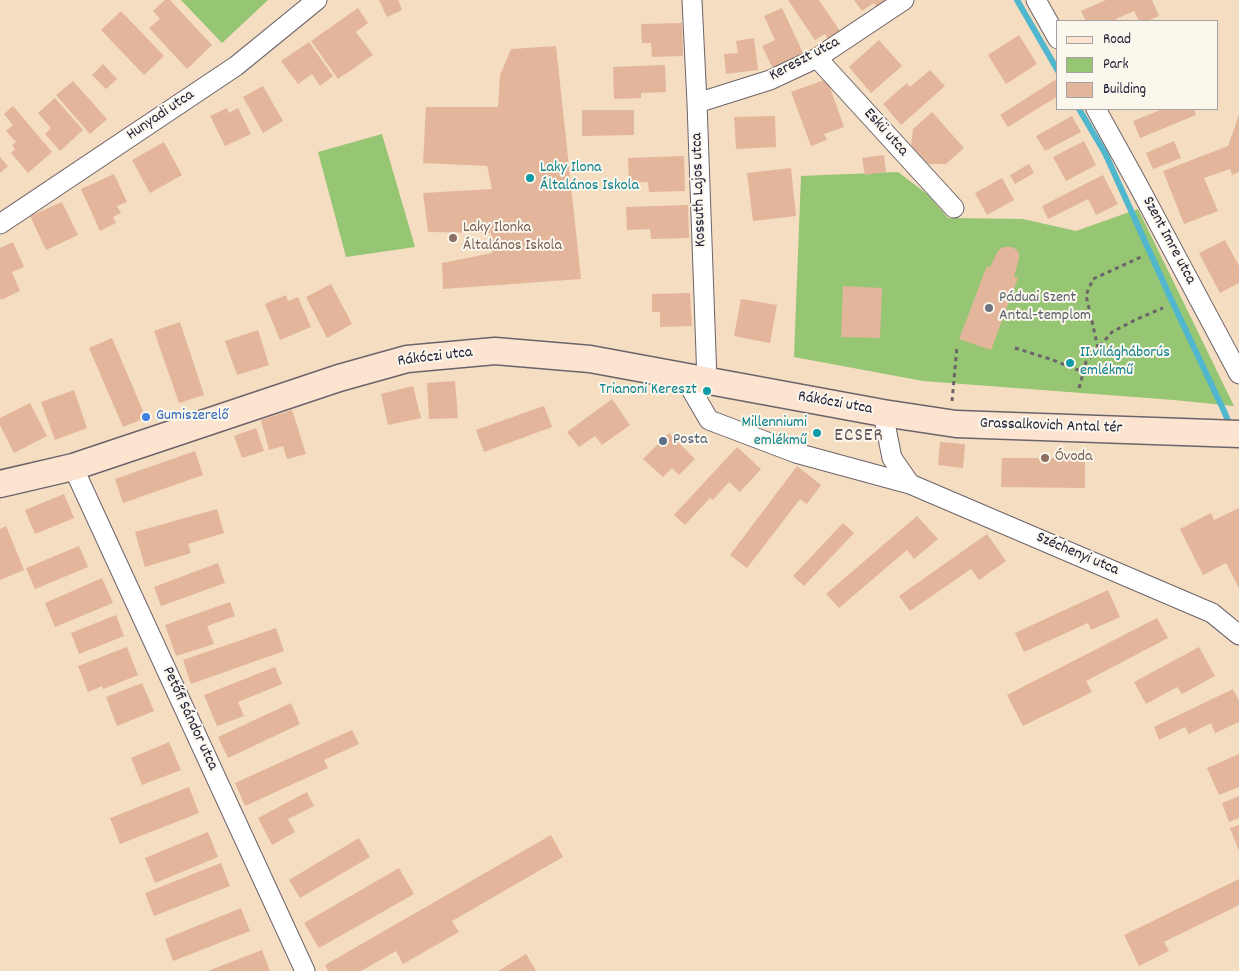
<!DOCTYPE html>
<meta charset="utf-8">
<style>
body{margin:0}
#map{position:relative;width:1239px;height:971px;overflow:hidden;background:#f4ddc1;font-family:Dekko,sans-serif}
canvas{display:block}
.legend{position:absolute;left:1056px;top:20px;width:162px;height:90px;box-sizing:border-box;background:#fbf7ec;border:1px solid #a4a2a5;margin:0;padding:6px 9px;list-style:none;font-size:15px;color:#22223b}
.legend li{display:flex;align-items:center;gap:10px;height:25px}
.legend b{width:25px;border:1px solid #a4a2a5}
</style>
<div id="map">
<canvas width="1239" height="971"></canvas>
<ul class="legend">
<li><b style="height:6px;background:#fde4d1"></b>Road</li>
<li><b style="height:14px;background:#96c573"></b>Park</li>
<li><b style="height:14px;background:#e3b59b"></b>Building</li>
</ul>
</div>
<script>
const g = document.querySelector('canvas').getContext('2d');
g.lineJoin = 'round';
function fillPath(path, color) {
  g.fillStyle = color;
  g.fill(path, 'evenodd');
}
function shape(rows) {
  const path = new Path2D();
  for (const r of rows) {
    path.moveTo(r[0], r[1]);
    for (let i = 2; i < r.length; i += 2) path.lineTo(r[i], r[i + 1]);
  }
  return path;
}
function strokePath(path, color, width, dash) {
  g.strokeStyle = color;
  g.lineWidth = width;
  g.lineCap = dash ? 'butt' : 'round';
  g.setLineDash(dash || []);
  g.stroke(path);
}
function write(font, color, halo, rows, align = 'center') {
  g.font = font + ' Dekko,sans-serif';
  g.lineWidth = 4;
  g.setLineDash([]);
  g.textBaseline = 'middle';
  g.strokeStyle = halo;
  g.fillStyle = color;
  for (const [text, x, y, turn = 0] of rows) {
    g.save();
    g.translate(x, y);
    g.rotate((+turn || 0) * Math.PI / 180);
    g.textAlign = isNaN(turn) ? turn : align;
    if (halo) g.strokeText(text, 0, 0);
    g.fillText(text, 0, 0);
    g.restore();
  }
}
fillPath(shape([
 [181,0,268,0,222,43],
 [382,134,415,247,346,257,318,152],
 [898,172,927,194,948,218,1023,219,1076,231,1138,209,1234,406,1174,400,923,381,794,357,801,176]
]), '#96c573');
strokePath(shape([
 [1017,0,1058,71],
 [1079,109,1105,153,1171,299,1224,411,1231,428]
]), '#50b7ce', 6);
fillPath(shape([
 [165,0,170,0,212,45,187,69,149,28,160,19,153,11],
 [379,0,398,0,402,10,387,17],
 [788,0,819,0,844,37,832,45,825,34,815,40],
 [854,0,895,0,881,13,874,3,862,11],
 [1106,0,1152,0,1159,16,1147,21,1139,21,1134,11,1116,19,1118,21,1086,21,1081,11],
 [358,8,368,23,356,32,373,55,338,79,311,41],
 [782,8,805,57,774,71,762,46,775,40,764,16],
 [121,11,164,56,144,75,101,30],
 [682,23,683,56,652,57,651,43,642,43,641,24],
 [1019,35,1037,64,1006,84,988,55],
 [754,38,758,70,726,74,724,54,738,53,736,41],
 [879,40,902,66,871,93,849,67],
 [309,42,333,76,320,86,312,74,298,84,281,61],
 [556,46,581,279,443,289,442,263,492,253,491,233,428,232,423,193,492,189,487,166,423,163,426,107,498,107,500,75,511,49],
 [103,64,117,79,106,89,92,75],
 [665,65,666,92,641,93,641,98,614,99,613,67],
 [930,70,945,86,901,125,883,104,907,83,910,87],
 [827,79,844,127,824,134,827,140,811,146,791,92],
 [1055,80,1058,84,1058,96,1008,127,1000,115],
 [73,81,107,119,90,134,56,95],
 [263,86,283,121,263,133,243,97],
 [55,98,83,130,60,151,45,134,51,128,38,113],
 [13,106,52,152,28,173,11,153,15,149,12,145,16,142,6,131,13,125,4,114],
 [227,108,229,113,238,108,251,134,225,146,210,116],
 [1163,109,1194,109,1196,115,1140,138,1133,121],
 [582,110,634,110,634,135,582,136],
 [932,112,964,148,946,164,928,164,911,145,913,129],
 [1239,115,1239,172,1232,175,1230,169,1204,178,1218,211,1184,224,1163,171,1228,146],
 [775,116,776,147,736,149,734,117],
 [1072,116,1081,132,1045,151,1036,136],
 [1084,141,1096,165,1066,181,1053,157],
 [1174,141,1181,158,1153,169,1146,153],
 [164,142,182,175,150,193,132,160],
 [884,155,886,172,865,175,862,158],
 [684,156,685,191,649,192,648,182,629,183,628,158],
 [0,157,8,166,0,173],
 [1029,164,1034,173,1015,184,1010,175],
 [791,168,796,216,753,221,747,173],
 [114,174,127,202,117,206,121,213,113,217,116,223,100,231,81,189],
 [1103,175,1118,204,1096,215,1088,199,1048,219,1042,206],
 [1002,178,1014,200,987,215,975,193],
 [62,202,78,235,46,250,30,216],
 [688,205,689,238,651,239,650,229,627,230,626,207],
 [1225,240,1239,266,1239,283,1220,293,1199,253],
 [13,242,24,267,12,272,20,291,1,300,0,297,0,248],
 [1003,247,1012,247,1017,250,1019,254,1019,259,1014,276,1018,278,991,350,959,339,987,266,990,267,998,251],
 [331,284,352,324,327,338,306,297],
 [843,286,882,288,880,338,841,337],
 [690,293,692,326,660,327,660,312,652,312,652,294],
 [286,295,288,301,298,297,311,327,280,340,265,304],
 [741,299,777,305,770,343,734,336],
 [180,322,204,395,179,403,154,331],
 [258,330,269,365,237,375,225,341],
 [112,338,146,418,123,427,89,348],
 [455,381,458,418,429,419,427,383],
 [413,386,421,418,388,425,381,394],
 [74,390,87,428,55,440,41,402],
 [612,399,630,425,602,445,595,436,579,447,567,432],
 [30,403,47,436,14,453,0,425,0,418],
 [544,406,552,427,484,452,476,430],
 [292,410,306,454,287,459,283,446,269,450,261,420],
 [256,428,264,451,242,458,234,436],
 [669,433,695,459,679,475,672,468,663,477,643,459],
 [940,442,965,444,963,468,938,465],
 [737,447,761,469,740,492,729,482,713,500,710,498,685,525,674,515],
 [195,451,203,475,123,503,115,479],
 [1002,458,1085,458,1085,488,1001,487],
 [797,466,821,485,807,504,800,499,747,568,730,555],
 [64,494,74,518,35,534,25,510],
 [1239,508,1239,588,1226,563,1203,575,1180,529,1211,513,1214,520],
 [217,509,224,533,188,544,191,553,145,567,135,532],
 [917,516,938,539,914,559,907,550,839,608,826,594],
 [843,523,854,533,804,586,793,576],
 [6,526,24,570,0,580,0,529],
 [987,534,1006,561,979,580,971,569,910,611,899,596],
 [79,546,88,567,35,589,26,568],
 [218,563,225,583,161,606,154,587],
 [102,578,113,603,55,627,45,603],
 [1108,590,1120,617,1091,630,1088,623,1024,652,1015,633],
 [230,602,235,616,207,626,214,644,176,656,165,625],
 [116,615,124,636,79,654,71,633],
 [1157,618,1168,638,1086,681,1092,692,1023,726,1007,695],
 [276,628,284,651,191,684,183,660],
 [127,647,138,675,103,689,102,686,88,692,78,666],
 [1199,647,1215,676,1182,694,1177,687,1146,704,1134,682],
 [275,667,282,684,238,702,244,716,217,726,204,695],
 [142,683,154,711,117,726,106,697],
 [1233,689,1239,701,1239,722,1215,733,1211,723,1189,734,1185,727,1159,740,1154,727],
 [291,703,300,724,228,758,218,737],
 [352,730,359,744,324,760,328,768,245,806,235,783],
 [169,742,181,770,142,785,131,758],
 [1239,754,1239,787,1219,795,1207,768],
 [189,787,199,813,120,844,110,818],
 [307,792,314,806,288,819,295,832,272,845,258,818],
 [1239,796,1239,818,1229,822,1222,803],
 [1239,825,1239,851,1230,828],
 [208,832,218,857,155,883,145,858],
 [551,835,563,857,452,921,459,932,403,964,396,951,361,971,328,971,325,965],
 [359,838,370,857,300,898,289,880],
 [221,863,230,886,154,916,145,893],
 [399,868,414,894,319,948,304,923],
 [1239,879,1239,905,1164,942,1169,951,1139,966,1124,935],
 [241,908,250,931,173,961,165,939],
 [262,950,270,971,208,971],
 [526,954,536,971,498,971]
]), '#e3b59b');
const minor = shape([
 [692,0,697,103,707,381],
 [1036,0,1058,39],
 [817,58,954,208],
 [697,103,770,80,817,58,904,0],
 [1096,109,1138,185,1239,374],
 [0,224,236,66,317,0],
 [684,377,709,420,796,453,910,484],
 [883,413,892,458,910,484,1212,613,1239,635],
 [73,467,305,971]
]);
const secondary = shape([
 [0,484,73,467,339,378,407,359,495,351,590,359,883,413,956,424,1239,434]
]);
strokePath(minor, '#6c636a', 21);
strokePath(secondary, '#6c636a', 29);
strokePath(shape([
 [1015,348,1050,359,1083,372],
 [1098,348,1086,295,1093,279,1141,257],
 [1079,388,1086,362,1112,332,1137,319,1163,308],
 [952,401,957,347]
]), '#6c636a', 3, [4, 4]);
strokePath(minor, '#fff', 19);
strokePath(secondary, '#fde4d1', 26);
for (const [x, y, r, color] of [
 [530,178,5,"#0f9aa8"],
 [453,238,5,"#8d6e63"],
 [989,308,5,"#6b7280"],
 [1070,363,5,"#0f9aa8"],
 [707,391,5,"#0f9aa8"],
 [146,417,5,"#3f7fe0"],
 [817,433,5,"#0f9aa8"],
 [663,441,5,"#5c6f8a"],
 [1045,458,5,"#8d6e63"]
]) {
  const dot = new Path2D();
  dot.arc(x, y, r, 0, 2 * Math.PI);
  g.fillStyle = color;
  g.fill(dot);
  strokePath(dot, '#fbf7ec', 2);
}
write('16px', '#22223b', '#fbf7ec', [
 ["Kereszt utca",805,60,-28],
 ["Hunyadi utca",161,116,-34],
 ["Eskü utca",885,133,48],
 ["Kossuth Lajos utca",700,190,-92],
 ["Szent Imre utca",1168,241,62],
 ["Rákóczi utca",435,358,-7],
 ["Rákóczi utca",835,404,10],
 ["Grassalkovich Antal tér",1051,427,2],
 ["Széchenyi utca",1077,555,23],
 ["Petőfi Sándor utca",189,719,65]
]);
write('16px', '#0d838f', '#fbf7ec', [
 ["Laky Ilona",540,169],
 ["Általános Iskola",540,187],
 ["II.világháborús",1080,354],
 ["emlékmű",1080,372],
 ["Trianoni Kereszt",697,391,"right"],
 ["Millenniumi",807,424,"right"],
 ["emlékmű",807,442,"right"]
], 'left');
write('16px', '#785e54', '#fbf7ec', [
 ["Laky Ilonka",463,229],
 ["Általános Iskola",463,247],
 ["Óvoda",1055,458]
], 'left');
write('16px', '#5b616d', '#fbf7ec', [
 ["Páduai Szent",999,299],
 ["Antal-templom",999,317]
], 'left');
write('16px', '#366cbe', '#fbf7ec', [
 ["Gumiszerelő",156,417]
], 'left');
write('16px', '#4e5e75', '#fbf7ec', [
 ["Posta",673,441]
], 'left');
g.letterSpacing = '1px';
write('19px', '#66555d', '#fbf7ec', [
 ["ECSER",859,437]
]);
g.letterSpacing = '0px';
</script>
